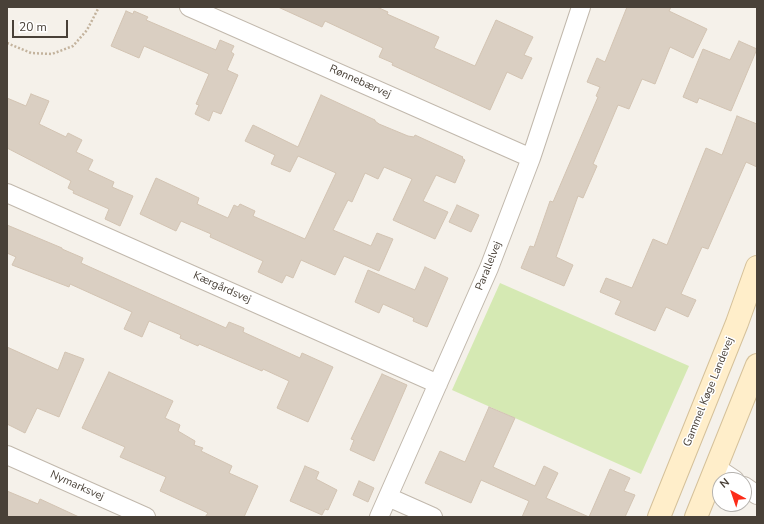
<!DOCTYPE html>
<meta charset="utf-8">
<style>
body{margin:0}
#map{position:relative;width:764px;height:524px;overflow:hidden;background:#f5f1ea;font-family:"Nunito Sans",sans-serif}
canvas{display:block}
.frame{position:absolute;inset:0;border:8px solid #494138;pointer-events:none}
.north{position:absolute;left:712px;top:472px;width:40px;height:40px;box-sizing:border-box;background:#fff;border:1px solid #b6b3af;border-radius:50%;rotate:320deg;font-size:11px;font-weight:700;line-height:16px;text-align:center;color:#494138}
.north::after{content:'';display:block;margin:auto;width:14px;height:18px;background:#fc2c1a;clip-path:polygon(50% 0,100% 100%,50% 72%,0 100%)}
.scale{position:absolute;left:12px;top:20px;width:56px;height:18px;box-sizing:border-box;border:2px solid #494138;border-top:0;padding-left:5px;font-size:12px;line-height:14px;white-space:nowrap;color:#494138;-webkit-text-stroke:3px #fff;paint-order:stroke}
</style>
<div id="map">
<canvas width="764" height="524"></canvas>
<div class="frame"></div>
<div class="north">N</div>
<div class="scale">20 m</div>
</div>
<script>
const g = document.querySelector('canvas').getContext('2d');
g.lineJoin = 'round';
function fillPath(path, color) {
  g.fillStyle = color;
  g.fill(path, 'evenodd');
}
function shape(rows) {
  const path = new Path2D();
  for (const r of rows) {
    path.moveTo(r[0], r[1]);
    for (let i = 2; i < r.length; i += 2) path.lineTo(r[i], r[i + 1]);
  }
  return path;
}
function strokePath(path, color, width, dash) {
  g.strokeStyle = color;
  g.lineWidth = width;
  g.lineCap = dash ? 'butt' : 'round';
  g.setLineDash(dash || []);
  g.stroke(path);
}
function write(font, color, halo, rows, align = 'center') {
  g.font = font + ' "Nunito Sans",sans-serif';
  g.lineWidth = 3;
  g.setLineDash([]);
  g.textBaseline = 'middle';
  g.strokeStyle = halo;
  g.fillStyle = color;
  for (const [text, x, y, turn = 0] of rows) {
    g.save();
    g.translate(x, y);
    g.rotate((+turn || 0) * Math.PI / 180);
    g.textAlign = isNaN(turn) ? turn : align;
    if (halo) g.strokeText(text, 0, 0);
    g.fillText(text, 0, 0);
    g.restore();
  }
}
fillPath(shape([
 [500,283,689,366,641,474,452,390]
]), '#d5e9b3');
const building = shape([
 [278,7,377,7,388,12,387,14,439,37,434,48,475,66,496,20,533,37,524,55,532,58,522,79,507,72,490,110,392,65,393,63,379,57,383,48,325,21,322,27,278,7],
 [627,7,671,7,669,11,707,29,693,58,670,47,655,84,642,79,629,109,618,105,593,164,597,166,583,198,578,196,556,257,573,265,564,286,521,268,530,246,534,247,550,201,553,202,598,97,596,96,600,87,587,82,597,58,605,62,627,7],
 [126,11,133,14,134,11,148,17,146,20,216,50,220,40,234,46,231,52,234,54,227,70,238,75,221,114,213,111,209,121,195,114,199,105,196,104,209,74,144,46,139,58,111,46,126,11],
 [739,41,757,49,731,111,699,98,697,103,683,97,703,49,730,60,739,41],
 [31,94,49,101,39,124,66,137,68,133,82,140,76,152,93,160,88,170,114,182,112,187,133,196,120,226,105,219,109,209,73,193,74,191,68,188,71,181,7,148,7,98,26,106,31,94],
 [321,95,375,120,375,121,379,124,408,136,414,137,415,135,463,157,462,158,465,160,455,183,436,175,423,201,448,212,435,239,393,220,412,179,384,167,378,179,365,173,352,202,348,200,333,230,371,246,377,233,393,239,379,271,344,256,335,275,301,260,293,278,286,275,282,283,258,272,263,261,210,237,211,234,181,221,176,231,140,214,156,178,199,198,197,204,228,218,234,205,238,207,240,204,255,211,253,216,305,239,336,173,298,156,290,172,271,164,275,155,245,141,253,125,298,147,321,95],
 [737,116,757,124,757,167,746,162,708,249,702,247,681,294,696,300,688,317,666,307,655,331,615,314,621,301,600,292,606,278,632,288,653,239,667,245,706,148,722,155,737,116],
 [457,205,479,215,471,232,449,222,457,205],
 [7,225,62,248,62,249,83,258,81,263,226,328,229,322,244,328,243,332,300,358,302,353,333,367,308,422,277,408,289,381,263,369,262,371,199,344,198,346,180,338,181,335,149,321,142,337,124,329,132,312,70,284,69,287,12,265,16,257,7,253,7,225],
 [425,267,448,278,427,327,413,321,414,318,383,304,379,313,355,302,368,270,415,290,425,267],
 [7,347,58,370,65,352,84,359,59,417,37,408,25,433,7,424,7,347],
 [109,372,173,401,165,418,180,425,178,431,195,441,194,445,203,448,201,451,232,466,229,473,258,486,244,517,205,517,208,513,160,491,166,477,120,457,125,447,82,428,109,372],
 [382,374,407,385,374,461,350,450,354,440,351,439,382,374],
 [489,407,515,418,493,467,535,486,544,466,558,473,546,498,589,517,610,469,630,478,624,491,635,495,625,517,522,517,529,501,481,480,471,503,425,483,440,451,465,462,489,407],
 [305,466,319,472,316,479,337,490,328,510,325,509,322,515,290,501,305,466],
 [359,481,374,488,368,502,353,495,359,481],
 [7,491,38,504,40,499,79,517,7,517,7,491]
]);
fillPath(building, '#dacfc2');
strokePath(building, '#d2c3b2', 1);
const minor = shape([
 [189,7,531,158],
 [7,193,438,384],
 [7,455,146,517],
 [717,468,735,480],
 [744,486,757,495],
 [388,497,433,517],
 [379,517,489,268,531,158,581,7]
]);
const secondary = shape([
 [659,517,737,323,757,267],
 [696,517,757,365]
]);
strokePath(minor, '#c1b8ac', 20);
strokePath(secondary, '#d5c19a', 24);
strokePath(shape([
 [7,43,31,53,52,54,73,46,87,30,99,7]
]), '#c3b39d', 2.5, [2, 2]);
strokePath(minor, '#fff', 18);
strokePath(secondary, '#ffeeca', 22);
write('11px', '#494138', '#fff', [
 ["Rønnebærvej",360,82,24],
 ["Parallelvej",489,266,-68],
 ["Kærgårdsvej",222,288,24],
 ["Gammel Køge Landevej",709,392,-68],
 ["Nymarksvej",77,486,24]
]);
</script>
